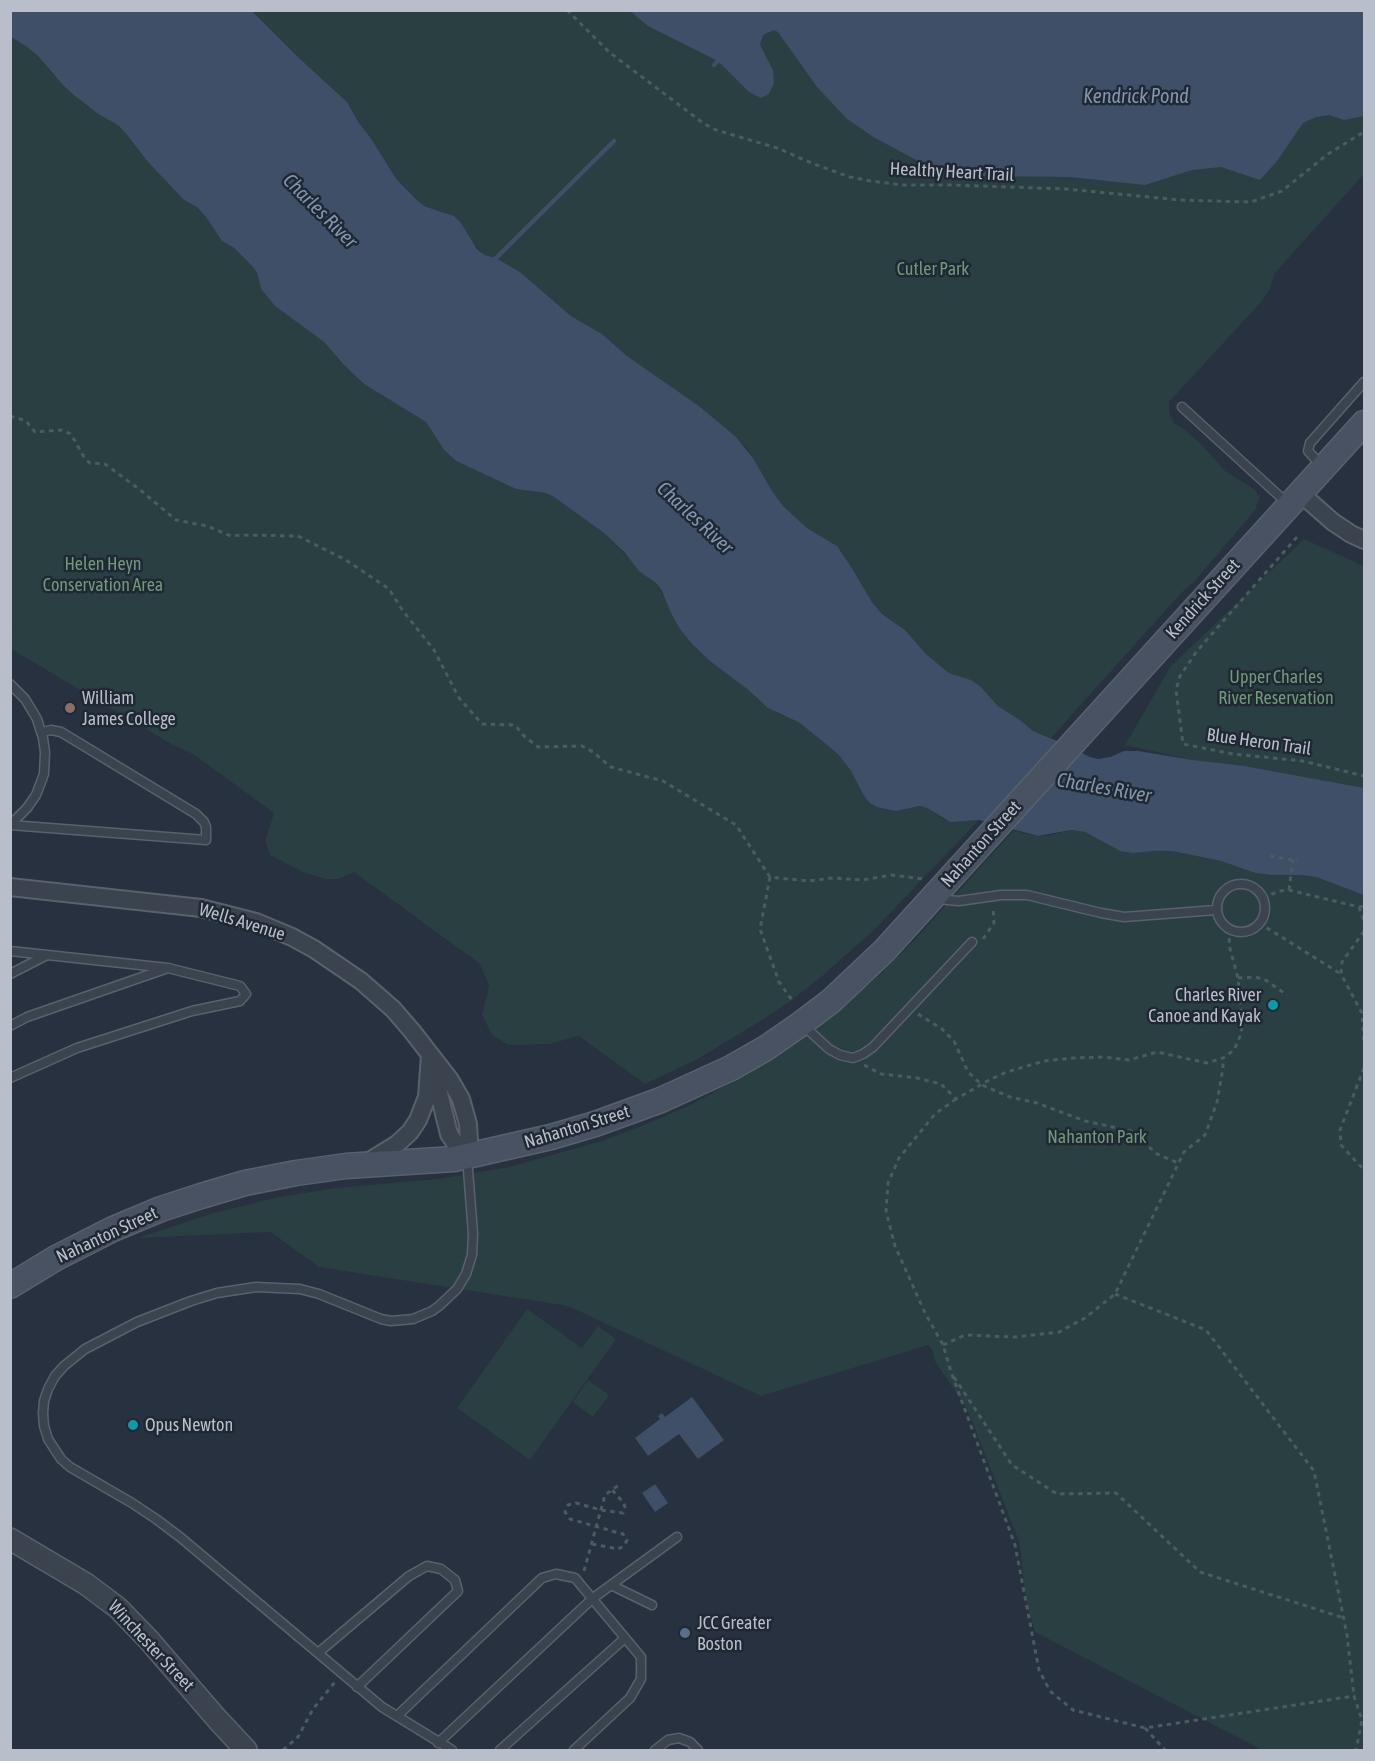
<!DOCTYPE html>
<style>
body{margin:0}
#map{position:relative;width:1375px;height:1761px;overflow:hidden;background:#27313f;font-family:"Asap Condensed",sans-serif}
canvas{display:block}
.frame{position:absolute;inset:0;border:12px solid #b8beca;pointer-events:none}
</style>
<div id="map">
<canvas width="1375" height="1761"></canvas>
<div class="frame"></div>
</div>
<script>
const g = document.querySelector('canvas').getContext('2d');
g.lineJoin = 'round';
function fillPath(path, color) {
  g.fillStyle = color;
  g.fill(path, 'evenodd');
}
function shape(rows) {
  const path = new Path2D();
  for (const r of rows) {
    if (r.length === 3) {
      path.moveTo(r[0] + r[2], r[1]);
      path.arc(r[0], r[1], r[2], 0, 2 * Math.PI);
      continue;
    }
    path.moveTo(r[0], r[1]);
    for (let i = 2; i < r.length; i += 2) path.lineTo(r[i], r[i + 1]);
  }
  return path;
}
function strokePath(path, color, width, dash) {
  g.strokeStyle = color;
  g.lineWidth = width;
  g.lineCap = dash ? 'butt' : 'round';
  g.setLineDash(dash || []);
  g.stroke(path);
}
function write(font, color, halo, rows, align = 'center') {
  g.font = font + ' "Asap Condensed",sans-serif';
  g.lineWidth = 5;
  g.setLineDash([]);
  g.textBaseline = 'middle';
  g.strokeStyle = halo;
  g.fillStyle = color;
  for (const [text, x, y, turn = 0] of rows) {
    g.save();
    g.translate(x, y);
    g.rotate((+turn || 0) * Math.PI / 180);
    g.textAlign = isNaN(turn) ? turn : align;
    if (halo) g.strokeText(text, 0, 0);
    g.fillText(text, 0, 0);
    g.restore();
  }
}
fillPath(shape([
 [252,11,1364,11,1364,174,1274,274,1270,289,1262,301,1169,402,1169,413,1174,423,1185,430,1202,445,1225,471,1254,489,1260,498,1256,506,1257,508,1194,582,1182,592,1051,738,1033,731,1020,720,998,706,980,686,971,680,949,673,939,665,926,654,905,630,882,614,872,602,850,565,837,546,807,528,783,506,772,491,745,446,725,428,699,406,627,356,602,334,571,316,520,272,496,258,485,255,443,212,424,206,407,190,397,180,372,140,364,131,347,102,298,57],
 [10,37,27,47,38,56,55,76,87,106,119,126,127,135,148,162,183,199,198,208,206,217,222,241,234,248,253,267,257,273,261,289,275,306,324,342,344,365,364,384,426,422,444,450,456,461,516,489,546,493,554,497,604,533,649,579,657,584,692,644,711,662,746,687,757,699,779,714,800,723,838,754,851,771,864,796,896,811,920,806,927,808,943,819,979,820,873,931,822,976,792,1000,759,1022,696,1060,645,1084,579,1036,549,1044,509,1045,492,1035,482,1015,489,986,480,964,354,872,338,879,326,879,303,872,270,855,265,841,274,813,193,754,173,745,11,649,11,626,14,624,10,622],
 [1304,539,1364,566,1364,798,1125,745,1170,667],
 [1014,830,1030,835,1046,836,1071,830,1085,832,1120,851,1172,851,1221,861,1255,873,1272,875,1301,875,1316,877,1364,895,1364,1750,1262,1750,1035,1632,1027,1606,1019,1541,967,1409,935,1361,932,1349,928,1345,761,1396,568,1306,319,1267,271,1232,138,1238,210,1214,279,1197,336,1188,439,1179,509,1167,602,1141,649,1123,690,1105,746,1075,789,1048,874,980,909,946],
 [527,1309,582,1348,598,1326,616,1339,530,1460,457,1408],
 [588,1380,609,1395,593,1417,573,1402]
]), '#2a3f41');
fillPath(shape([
 [10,11,252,11,298,57,347,102,359,123,372,140,397,180,416,199,424,206,454,216,461,223,477,249,485,255,496,258,520,272,571,316,602,334,627,356,699,406,736,437,753,458,772,491,783,506,807,528,837,546,850,565,872,602,882,614,905,630,926,654,939,665,949,673,971,680,980,686,998,706,1020,720,1033,731,1060,742,1090,757,1098,759,1110,757,1124,751,1138,751,1193,760,1244,766,1364,788,1364,895,1316,877,1301,875,1272,875,1255,873,1221,861,1172,851,1153,851,1133,853,1120,851,1085,832,1071,830,1038,836,979,820,950,822,927,808,920,806,896,811,877,807,870,803,864,796,851,771,838,754,800,723,768,708,746,688,711,662,692,644,680,629,671,613,662,591,657,584,639,571,625,553,604,533,554,497,546,493,516,489,456,461,444,450,426,422,364,384,344,365,324,342,275,306,261,289,257,273,253,267,234,248,222,241,206,217,198,208,183,199,148,162,127,135,119,126,97,113,75,96,63,85,38,56,27,47,11,37],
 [741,11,1364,11,1364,116,1344,120,1329,115,1316,117,1303,123,1277,161,1260,180,1221,167,1192,170,1145,185,1070,177,984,176,939,172,875,138,847,119,817,87,778,32,774,30,763,35,760,45,773,70,774,83,769,94,761,98,749,92,718,61,648,26,630,11],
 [692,1397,724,1440,698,1459,679,1434,648,1456,635,1438,660,1419,658,1416,662,1413,665,1417],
 [655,1484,668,1503,655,1512,642,1493]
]), '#3e4f67');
strokePath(shape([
 [714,65,718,61],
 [492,262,614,141]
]), '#3e4f67', 4.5);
const service = shape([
 [1182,407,1287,503],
 [1321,465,1308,451,1310,443,1364,382],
 [10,684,25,699,37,719,43,738,45,752,44,774,36,795,27,808,10,825],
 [10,825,206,840,206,827,204,822,196,814,61,732,51,730,42,732],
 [1241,908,24],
 [936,896,947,900,959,901,1001,895,1027,895,1101,913,1124,917,1216,910],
 [10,951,168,968,240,986,246,994,240,1001,192,1011,77,1048,10,1078],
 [10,974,47,955],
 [10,1026,27,1017,165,969],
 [804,1026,829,1049,840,1055,853,1058,863,1054,873,1047,972,942],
 [611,1585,677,1537],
 [318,1653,409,1576,427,1566,441,1569,455,1580,458,1591,357,1687],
 [397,1716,542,1578,556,1574,575,1578,641,1657,641,1679,630,1698,574,1750],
 [438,1743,592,1599,611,1585,652,1605],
 [452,1750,382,1707,180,1537,156,1519,132,1503,70,1467,61,1459,48,1439,44,1426,43,1413,44,1401,48,1389,55,1376,64,1366,85,1349,137,1322,191,1301,217,1293,256,1287,300,1289,319,1294,381,1319,391,1321,413,1319,432,1311,439,1306,457,1289,466,1274,472,1255,473,1234,467,1157],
 [500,1750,625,1638],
 [655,1750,668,1740,679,1738,690,1742,698,1750]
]);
const minor = shape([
 [1300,493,1333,522,1351,534,1364,540],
 [10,887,201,908,256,922,292,937,314,949,361,981,393,1009,412,1031,450,1080,461,1099,468,1124,469,1141,467,1156],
 [434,1073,449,1134,457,1146,467,1156],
 [368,1162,397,1144,410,1132,418,1120,427,1097,430,1055]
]);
const tertiary = shape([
 [10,1539,86,1584,118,1608,148,1639,218,1720,246,1750]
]);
const secondary = shape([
 [10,1286,56,1258,113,1229,161,1209,201,1196,245,1183,296,1173,346,1166,454,1159,551,1137,595,1124,661,1100,731,1068,766,1048,802,1023,831,1001,884,951,1364,423]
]);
strokePath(service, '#59616d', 11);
strokePath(minor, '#59616d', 20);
strokePath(tertiary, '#59616d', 24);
strokePath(secondary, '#59616d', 27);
strokePath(shape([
 [567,10,609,52,703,123,716,130,777,148,814,164,850,177,871,181,902,185,951,185,1066,189,1180,200,1251,202,1282,191,1328,154,1364,132],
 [10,416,26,421,35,432,61,430,71,434,85,459,90,463,105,464,139,489,176,520,207,526,231,536,241,535,298,536,346,560,389,589,403,611,434,650,459,698,482,724,515,725,524,736,538,747,582,746,593,752,611,767,663,781,736,825,770,877,808,881,833,878,862,880,892,875,923,879],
 [1297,537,1197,651,1180,676,1176,690,1183,744,1233,754,1303,761,1364,776],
 [1270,856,1298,861],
 [770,877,760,929,779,982,792,1000],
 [1289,890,1293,860],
 [1263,898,1279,891,1289,890,1359,907,1364,906],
 [1359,907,1364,921],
 [1259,923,1341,974],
 [1364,931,1342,962,1341,974,1362,1013,1364,1044],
 [983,939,994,923,993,907],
 [1238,978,1254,977,1264,979,1287,995],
 [918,1014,942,1029,954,1041,968,1072,982,1085,1010,1097,1037,1103,1085,1121,1131,1131,1157,1154,1178,1163],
 [864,1065,881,1074,917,1078,941,1084,956,1099,991,1079,1007,1072,1044,1061,1073,1058,1103,1057,1129,1060,1157,1052,1207,1063,1223,1058,1234,1050,1241,1034,1242,1023,1238,978,1229,945,1230,930],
 [1364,1068,1340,1130,1341,1145,1364,1170],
 [956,1099,935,1114,899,1158,888,1183,886,1211,895,1246,925,1313,943,1345,951,1372,1015,1545,1039,1670,1050,1691,1073,1710,1145,1728,1354,1696,1362,1720,1356,1750],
 [1115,1294,1206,1330,1314,1471,1347,1635,1354,1696],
 [943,1345,965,1335,1014,1337,1059,1332,1085,1318,1115,1294,1184,1152,1205,1135,1217,1102,1223,1068,1223,1058],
 [954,1377,1012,1465,1057,1494,1116,1493,1200,1572,1344,1618],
 [592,1544,618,1549,624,1546,627,1540,623,1534,619,1533,570,1519,565,1512,566,1509,568,1505,576,1503,601,1510,623,1513,625,1507,623,1502,612,1490],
 [584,1571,605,1495,619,1485],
 [1145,1728,1165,1750],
 [283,1750,298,1737,313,1709,335,1682]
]), '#495c5f', 3, [4.5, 4.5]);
strokePath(service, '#3b434f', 8);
strokePath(minor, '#3b434f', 16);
strokePath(tertiary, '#3b434f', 21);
strokePath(secondary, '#495262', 24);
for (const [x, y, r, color] of [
 [70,708,6,"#8d6e63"],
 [1273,1005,6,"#0f9aa8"],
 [133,1425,6,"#0f9aa8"],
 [685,1633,6,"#5c6f8a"]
]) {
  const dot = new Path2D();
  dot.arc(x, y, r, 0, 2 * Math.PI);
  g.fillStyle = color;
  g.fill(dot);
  strokePath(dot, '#202834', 2);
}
write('18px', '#b8beca', '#202834', [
 ["Healthy Heart Trail",952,172,3],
 ["Kendrick Street",1203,599,-48],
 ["Blue Heron Trail",1259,742,8],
 ["Nahanton Street",981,844,-48],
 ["Wells Avenue",242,922,17],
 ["Nahanton Street",577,1127,-17],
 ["Nahanton Street",107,1235,-25],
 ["Winchester Street",151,1646,47]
]);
write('18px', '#70997a', '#202834', [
 ["Cutler Park",933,269],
 ["Helen Heyn",103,564],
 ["Conservation Area",103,585],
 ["Upper Charles",1276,677],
 ["River Reservation",1276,698],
 ["Nahanton Park",1097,1137]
]);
write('18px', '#b8beca', '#202834', [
 ["William",82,698],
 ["James College",82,719],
 ["Charles River",1261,995,"right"],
 ["Canoe and Kayak",1261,1016,"right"],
 ["Opus Newton",145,1425],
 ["JCC Greater",697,1623],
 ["Boston",697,1644]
], 'left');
write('italic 20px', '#8195af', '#202834', [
 ["Kendrick Pond",1136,97],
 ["Charles River",320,211,45],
 ["Charles River",695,518,43],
 ["Charles River",1104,788,10]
]);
</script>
